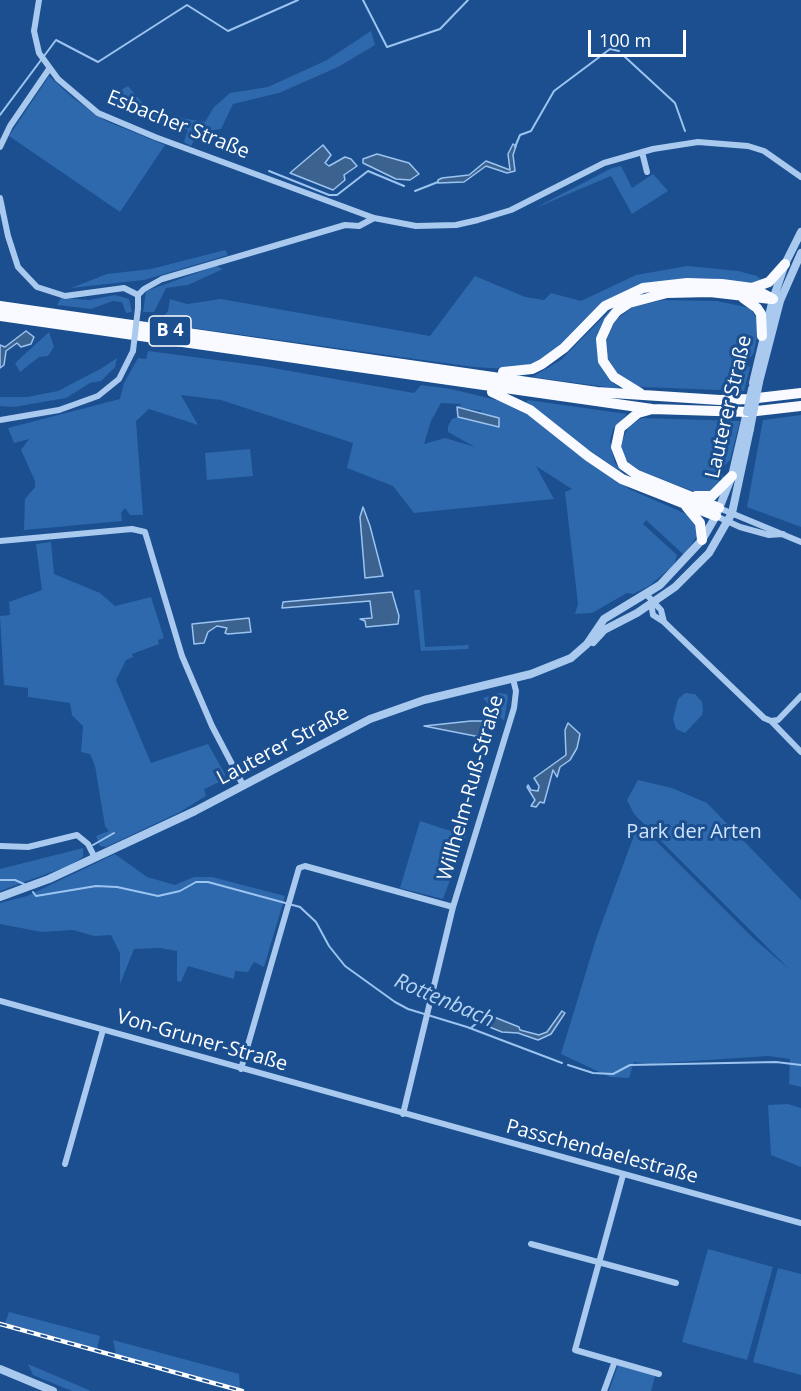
<!DOCTYPE html>
<meta charset="utf-8">
<style>
body{margin:0}
#map{position:relative;width:801px;height:1391px;overflow:hidden;background:#1b4f8f;font-family:"Open Sans",sans-serif}
canvas{display:block}
.scale{position:absolute;left:588px;top:30px;width:98px;height:27px;box-sizing:border-box;border:3px solid #fff;border-top:0;padding-left:8px;font-size:18px;line-height:21px;white-space:nowrap;color:#fff;-webkit-text-stroke:4px #1b4f8f;paint-order:stroke}
</style>
<div id="map">
<canvas width="801" height="1391"></canvas>
<div class="scale">100 m</div>
</div>
<script>
const g = document.querySelector('canvas').getContext('2d');
g.lineJoin = 'round';
function fillPath(path, color) {
  g.fillStyle = color;
  g.fill(path, 'evenodd');
}
function shape(rows) {
  const path = new Path2D();
  for (const r of rows) {
    path.moveTo(r[0], r[1]);
    for (let i = 2; i < r.length; i += 2) path.lineTo(r[i], r[i + 1]);
  }
  return path;
}
function strokePath(path, color, width, dash) {
  g.strokeStyle = color;
  g.lineWidth = width;
  g.lineCap = dash ? 'butt' : 'round';
  g.setLineDash(dash || []);
  g.stroke(path);
}
function write(font, color, halo, rows, align = 'center') {
  g.font = font + ' "Open Sans",sans-serif';
  g.lineWidth = 6;
  g.setLineDash([]);
  g.textBaseline = 'middle';
  g.strokeStyle = halo;
  g.fillStyle = color;
  for (const [text, x, y, turn = 0] of rows) {
    g.save();
    g.translate(x, y);
    g.rotate((+turn || 0) * Math.PI / 180);
    g.textAlign = isNaN(turn) ? turn : align;
    if (halo) g.strokeText(text, 0, 0);
    g.fillText(text, 0, 0);
    g.restore();
  }
}
fillPath(shape([
 [371,31,375,45,338,67,279,93,233,104,221,129,199,132,191,146,184,142,188,130,131,109,112,95,128,86,151,113,205,122,214,107,230,93,268,87,327,60],
 [49,76,73,98,106,121,165,145,120,212,9,136],
 [621,166,632,188,653,174,668,191,632,214,611,176,533,209,612,168],
 [225,250,228,255,144,280,71,288,107,274,151,269],
 [216,266,223,269,188,285,166,288,154,312,143,312,146,291],
 [687,266,738,271,757,276,764,282,752,284,711,278,679,279,630,289,554,353,539,363,509,369,473,367,143,321,161,319,168,311,170,299,187,304,221,299,430,336,475,276,525,297,544,300,551,293,581,301,636,275],
 [115,295,129,299,132,312,126,313,122,302,113,301,91,309,57,305,61,298,89,300],
 [663,300,717,301,750,308,758,320,759,327,754,352,751,357,743,357,744,364,750,367,744,391,642,387,629,384,619,377,606,355,606,342,614,321,633,307],
 [614,306,600,330,613,383,621,389,532,377,561,360],
 [49,332,54,347,48,356,39,357,20,372,15,363],
 [148,351,262,366,414,393,421,385,451,389,505,402,526,413,629,489,691,516,699,533,684,555,646,520,643,524,677,555,674,565,649,586,633,594,627,593,592,613,575,614,578,604,565,492,572,489,536,466,554,499,414,513,393,486,347,468,353,443,221,400,181,395,198,425,149,409,136,421,143,515,130,515,125,508,121,513,122,521,24,530,25,499,35,487,35,481,21,450,29,439,14,443,8,428,120,399,124,383,138,358,146,359],
 [441,403,462,404,457,407,482,411,471,420,458,417,452,419,448,426,448,432,475,447,445,438,424,444,431,421],
 [117,358,115,367,101,381,90,383,66,398,14,407,0,406,0,397,27,397,58,391,102,368],
 [528,400,627,414,613,429,610,441,615,463,623,473,587,449,526,402],
 [801,415,801,527,747,507,763,420],
 [642,418,740,421,730,460,720,470,724,477,713,491,695,492,641,471,629,464,623,454,621,444,628,427],
 [250,449,253,476,207,480,205,453],
 [51,542,54,574,100,593,115,606,151,597,164,638,158,640,159,644,132,654,133,657,126,660,116,680,151,763,208,744,225,774,224,780,204,789,206,796,180,812,106,847,100,846,96,836,109,831,105,826,95,766,90,754,81,752,83,726,72,715,70,703,28,697,28,688,4,685,0,616,10,615,9,602,42,590,36,544],
 [414,590,420,590,425,647,469,645,468,649,421,651],
 [499,693,507,694,508,698,504,721,483,698],
 [685,693,695,694,702,702,703,710,702,715,685,733,676,729,673,719,678,699],
 [638,780,672,788,707,803,801,900,801,1087,789,1084,790,1059,768,1056,649,1064,634,1062,629,1078,610,1077,561,1054,596,939,637,827,640,825,753,938,790,970,634,814,627,800],
 [420,821,466,836,443,899,400,888],
 [83,848,83,857,68,866,0,891,0,869],
 [115,854,147,877,175,885,194,877,212,877,285,896,264,967,254,962,248,972,235,971,234,979,188,966,181,982,177,981,177,951,160,948,134,949,120,984,120,953,111,935,94,936,73,930,42,932,0,924,0,903,27,896],
 [788,1104,801,1108,801,1167,771,1155,768,1105],
 [708,1249,773,1267,747,1360,682,1342],
 [778,1268,801,1274,801,1375,753,1362],
 [9,1312,100,1336,97,1349,5,1323],
 [113,1340,239,1374,240,1388,116,1354],
 [28,1364,91,1391,72,1391,33,1375],
 [618,1365,655,1376,651,1391,609,1391]
]), '#2e69ad');
const water = shape([
 [513,144,516,146,513,155,515,171,507,173,486,166,464,182,438,183,438,180,442,178,469,175,486,161,510,170,508,154,513,144],
 [323,145,331,155,325,163,329,166,345,157,351,159,357,166,344,175,345,180,333,190,290,173,323,145],
 [377,154,409,163,419,174,410,180,396,179,363,163,363,159,377,154],
 [26,331,34,337,31,344,21,347,17,343,6,351,4,365,0,368,0,345,5,347,26,331],
 [457,407,499,418,499,427,458,417,457,407],
 [363,507,370,526,383,576,365,578,360,517,363,507],
 [392,592,399,616,398,624,366,627,365,621,360,619,372,618,370,601,282,608,283,602,392,592],
 [249,618,251,632,228,634,225,633,227,628,217,626,208,632,204,643,194,644,192,624,249,618],
 [471,721,483,721,480,737,424,726,471,721],
 [568,723,580,734,577,748,570,760,560,767,557,777,553,770,544,803,540,802,536,807,531,806,535,800,527,787,528,785,531,790,538,791,539,786,534,778,566,755,565,730,568,723],
 [562,1011,565,1013,551,1034,538,1040,518,1033,502,1032,482,1024,480,1020,494,1017,519,1027,520,1030,539,1035,547,1032,562,1011]
]);
fillPath(water, '#3c6290');
strokePath(water, '#9cc4f0', 1.5);
strokePath(shape([
 [363,0,387,47,440,29,468,0],
 [624,56,675,103,685,131],
 [0,115,56,40,98,62,187,5,228,31,298,0],
 [515,147,520,135,531,131,554,91,610,49,619,51],
 [269,171,329,195,337,195,368,171,404,186],
 [415,191,438,182],
 [93,845,114,833],
 [0,880,15,880,24,884],
 [33,892,36,896,96,886,117,887,158,896,180,891,196,882,208,882,300,907,316,922,329,946,345,966,395,1002,408,1009,467,1027,562,1063],
 [471,1028,480,1020],
 [568,1065,593,1073,613,1074,630,1065,776,1062,801,1065]
]), '#9cc4f0', 2);
strokePath(shape([
 [39,0,34,31,39,53,58,79,98,113,155,137,374,218,416,226,456,225,478,220,511,210,604,163,653,149,698,142,748,146,764,151,801,177],
 [0,147,10,126,49,69],
 [642,152,647,172],
 [0,198,8,236,18,267,37,287,65,296,124,288,138,295],
 [138,308,138,295,144,289,162,279,345,225,359,226,374,218],
 [0,420,59,410,98,396,119,379,133,351],
 [719,508,801,542],
 [716,516,740,527,769,535,783,534],
 [0,541,132,529,145,532,182,656,212,726,243,785],
 [647,595,661,610,664,622],
 [651,603,653,615,664,622,764,718,771,721,801,752],
 [771,721,778,720,801,696],
 [0,846,28,847,77,835,88,844,95,858],
 [0,1001,801,1223],
 [241,1069,299,868,305,866,453,907],
 [403,1114,453,907,514,708,516,691,513,679],
 [65,1164,103,1030],
 [623,1175,575,1350,659,1374],
 [531,1244,676,1283],
 [604,1391,615,1361]
]), '#a9c9ee', 6);
strokePath(shape([
 [759,382,780,301,801,253],
 [753,383,773,299,785,264,801,232],
 [593,642,604,630,637,613,675,587,709,553,732,513,750,429],
 [0,897,49,879,195,811,370,719,424,700,531,674,571,658,587,644,604,619,660,585,702,540,716,516,732,476,747,412],
 [0,1369,53,1391]
]), '#a9c9ee', 8);
strokePath(shape([
 [752,288,769,282,785,264],
 [743,298,757,308,761,314,762,336],
 [0,306,597,392,720,400,749,399,801,393],
 [0,316,652,409,748,412,801,406],
 [503,372,532,369,542,364,564,348,605,306,643,288,687,283,722,284,752,288,773,299],
 [492,392,530,410,588,456,622,479,716,516],
 [640,393,614,377,603,361,601,339,609,321,617,311,629,303,667,293,710,292,771,299],
 [649,410,638,413,620,428,616,447,623,465,637,475,719,508],
 [696,496,712,496,732,476],
 [686,506,700,523,702,540]
]), '#f8faff', 10);
const rail = shape([
 [0,1324,242,1391]
]);
strokePath(rail, '#fff', 4.5);
strokePath(rail, '#1b4f8f', 2, [7]);
strokePath(shape([
 [133,351,138,308]
]), '#a9c9ee', 6);
strokePath(shape([
 [747,412,752,389],
 [750,429,759,382]
]), '#a9c9ee', 8);
for (const [x, y, w] of [
 [170,331,42]
]) {
  const box = new Path2D();
  box.roundRect(x - w / 2, y - 15, w, 30, 4.5);
  g.fillStyle = '#1b4f8f';
  g.fill(box);
  strokePath(box, '#fff', 1.5);
}
write('bold 18px', '#fff', null, [
 ["B 4",170,331]
]);
write('20px', '#fff', '#1b4f8f', [
 ["Esbacher Straße",178,125,22],
 ["Lauterer Straße",729,407,-77],
 ["Lauterer Straße",283,746,-28],
 ["Willhelm-Ruß-Straße",471,788,-74],
 ["Von-Gruner-Straße",202,1041,16],
 ["Passchendaelestraße",602,1152,15]
]);
write('20px', '#cfe3fa', '#1b4f8f', [
 ["Park der Arten",694,832]
]);
write('italic 21px', '#b5d3f5', '#1b4f8f', [
 ["Rottenbach",444,1001,23]
]);
</script>
